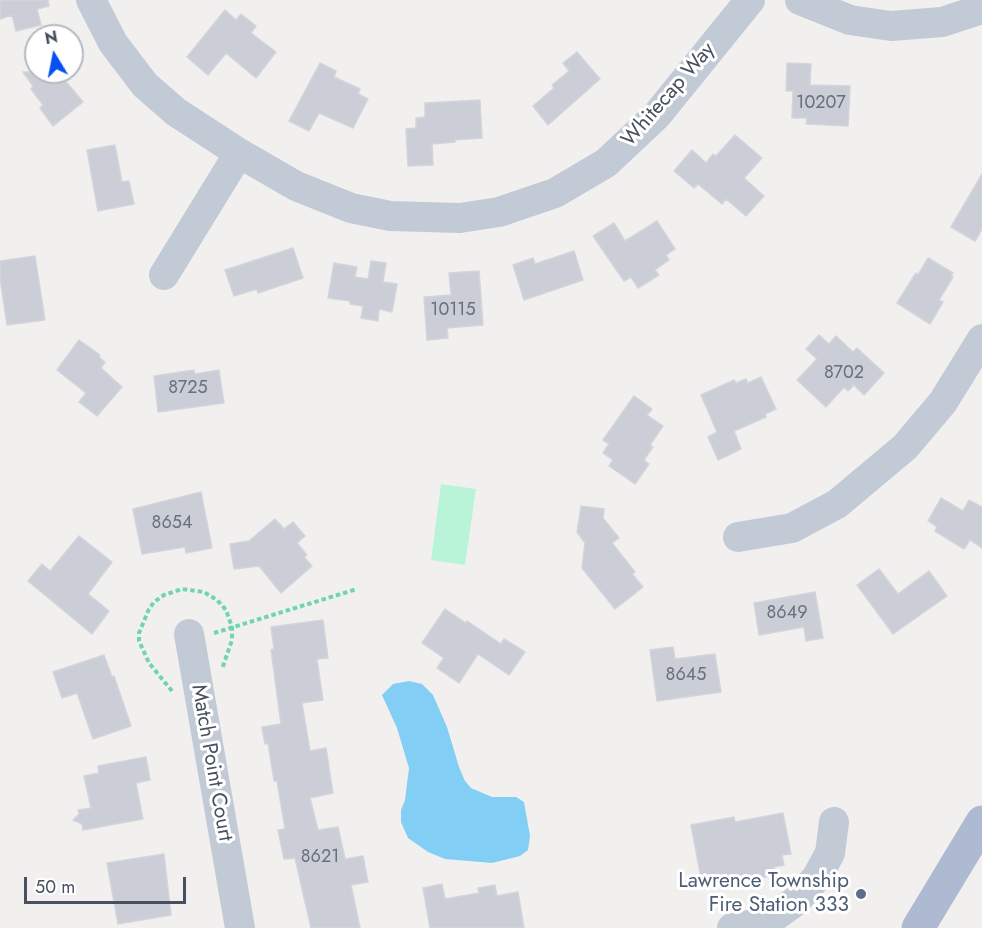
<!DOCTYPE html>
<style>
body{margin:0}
#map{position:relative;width:982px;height:928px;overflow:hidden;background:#f2f0ef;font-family:Jost,sans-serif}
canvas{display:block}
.north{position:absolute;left:24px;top:24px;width:60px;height:60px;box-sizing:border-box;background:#fff;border:2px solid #b5b9bf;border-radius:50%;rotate:350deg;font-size:16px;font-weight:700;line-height:24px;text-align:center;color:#46505f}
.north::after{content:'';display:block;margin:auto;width:21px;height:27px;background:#0850f4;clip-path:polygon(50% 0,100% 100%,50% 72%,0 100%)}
.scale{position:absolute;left:24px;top:877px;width:162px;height:27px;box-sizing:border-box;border:3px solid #46505f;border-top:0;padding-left:8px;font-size:18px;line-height:21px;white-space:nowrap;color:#46505f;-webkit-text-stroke:4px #fff;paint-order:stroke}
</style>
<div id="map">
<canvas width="982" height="928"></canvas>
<div class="north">N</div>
<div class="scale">50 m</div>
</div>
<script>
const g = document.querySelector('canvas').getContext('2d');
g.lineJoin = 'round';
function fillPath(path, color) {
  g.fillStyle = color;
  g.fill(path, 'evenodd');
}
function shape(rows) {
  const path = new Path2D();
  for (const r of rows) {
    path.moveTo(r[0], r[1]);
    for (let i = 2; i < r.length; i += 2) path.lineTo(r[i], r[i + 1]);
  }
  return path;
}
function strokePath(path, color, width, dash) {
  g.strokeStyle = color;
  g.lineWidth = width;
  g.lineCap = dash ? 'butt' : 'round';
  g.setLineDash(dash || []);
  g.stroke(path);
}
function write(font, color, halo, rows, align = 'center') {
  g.font = font + ' Jost,sans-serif';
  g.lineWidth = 6;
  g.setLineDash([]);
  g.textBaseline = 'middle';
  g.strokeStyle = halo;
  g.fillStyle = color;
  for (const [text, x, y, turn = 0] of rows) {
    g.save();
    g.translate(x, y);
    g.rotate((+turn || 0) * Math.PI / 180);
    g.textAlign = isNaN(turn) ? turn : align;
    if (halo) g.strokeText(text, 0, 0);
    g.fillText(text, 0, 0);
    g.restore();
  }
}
fillPath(shape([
 [441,484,476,489,465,565,431,560]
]), '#baf4d8');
fillPath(shape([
 [409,681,422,684,433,695,447,727,459,767,465,781,471,788,492,797,516,797,524,802,530,836,528,850,520,856,492,863,445,859,428,852,408,838,401,822,401,810,405,800,409,768,397,728,382,695,393,684]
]), '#83cef5');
const building = shape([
 [0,0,48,0,49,6,37,9,41,25,16,31,12,15,0,19,0,0],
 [225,10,236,20,241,14,256,26,251,33,276,52,256,78,226,53,208,75,187,57,225,10],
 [577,52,600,79,548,125,533,106,554,88,552,85,569,71,563,63,577,52],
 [320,63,336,71,334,77,360,89,358,94,368,99,353,128,319,113,309,131,289,121,320,63],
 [787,63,811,64,810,85,850,86,848,126,806,124,807,118,792,118,793,91,786,91,787,63],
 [23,72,58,72,83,102,53,126,40,108,43,105,31,89,33,86,23,72],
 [480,100,482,138,455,140,455,142,432,144,433,165,408,166,406,129,416,128,416,118,425,117,425,103,480,100],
 [735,135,762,158,744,178,764,196,746,216,726,199,722,204,698,184,694,188,674,171,692,150,706,163,713,154,716,156,735,135],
 [115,145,122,182,129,181,134,204,98,211,87,150,115,145],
 [982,174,982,229,975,241,951,227,982,174],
 [657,221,675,249,666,255,669,260,655,270,659,275,638,288,631,277,624,281,593,236,614,223,625,241,657,221],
 [293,248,303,278,258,293,257,289,234,296,225,270,293,248],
 [574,251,583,280,524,300,513,265,533,258,535,264,574,251],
 [35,256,45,320,7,325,0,278,0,261,35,256],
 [928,258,953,273,951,276,953,277,939,300,943,302,930,324,897,303,916,273,918,275,928,258],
 [371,261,386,263,383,282,397,284,392,312,379,309,378,321,361,318,363,306,350,304,350,301,328,298,334,263,357,267,355,277,368,279,371,261],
 [479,271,483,325,447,328,448,338,427,340,424,297,451,295,449,273,479,271],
 [819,335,829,344,836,336,853,352,857,348,884,373,864,395,854,385,848,391,844,387,826,407,797,380,817,359,806,349,819,335],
 [79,340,100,355,99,357,105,362,101,368,122,387,97,416,79,402,86,393,57,370,79,340],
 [194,370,195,374,219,370,224,403,158,412,154,376,194,370],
 [761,377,776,409,765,414,766,417,734,431,741,449,718,460,708,437,717,432,701,395,734,380,736,383,746,379,748,383,761,377],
 [634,396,652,409,647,415,663,426,650,445,653,447,644,460,649,464,635,484,609,466,613,460,603,453,609,444,603,440,634,396],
 [201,492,212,548,186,553,185,547,142,554,133,509,201,492],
 [941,498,963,511,969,500,982,507,982,548,970,540,964,549,935,531,937,527,928,521,941,498],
 [581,506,604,509,603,518,619,538,612,543,635,572,632,574,643,587,615,609,582,568,585,543,577,532,581,506],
 [275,519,284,529,293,522,305,536,297,543,307,555,304,557,312,566,281,593,259,566,234,569,230,544,249,541,275,519],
 [79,536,112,562,88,594,109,611,92,634,28,581,42,564,50,571,79,536],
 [879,569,898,594,929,571,947,596,893,634,857,585,879,569],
 [815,592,823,638,806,641,804,627,759,635,754,603,815,592],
 [445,609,466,623,467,621,501,644,504,639,525,652,509,675,478,654,459,683,437,668,444,658,422,643,445,609],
 [323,620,328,658,317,659,323,700,302,703,310,751,326,748,333,793,310,798,318,830,338,827,345,859,363,856,368,882,351,885,360,928,311,928,295,858,284,859,278,830,285,829,277,781,274,781,268,743,265,744,262,727,281,724,271,650,274,649,271,627,323,620],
 [673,647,675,659,715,654,721,692,657,701,650,650,673,647],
 [104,655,112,677,114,676,131,726,93,739,77,693,62,698,53,672,104,655],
 [146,757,150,780,136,783,143,819,83,830,82,824,73,820,79,814,78,810,91,808,84,776,99,773,98,766,146,757],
 [783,813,791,854,782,855,784,865,774,867,776,875,703,889,691,825,734,817,735,822,783,813],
 [164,854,171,915,118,924,107,863,164,854],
 [442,884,445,899,479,893,478,888,495,885,497,896,518,892,524,928,430,928,423,888,442,884]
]);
fillPath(building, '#cbced6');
strokePath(building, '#d3d4dc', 1.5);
strokePath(shape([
 [214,633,357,589],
 [172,691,149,663,139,641,139,633,149,609,154,602,164,595,182,589,204,592,217,600,226,610,232,627,232,640,222,669]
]), '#6fd5b0', 4, [4.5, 3]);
strokePath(shape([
 [91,0,113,43,145,85,176,112,239,153,296,186,351,208,390,216,460,218,499,212,555,193,606,163,657,115,750,0],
 [800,0,850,20,891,26,942,22,982,9],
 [164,275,239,153],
 [738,537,792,528,837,504,905,447,943,402,982,339],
 [189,634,240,928],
 [732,928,760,923,774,917,796,901,817,877,830,853,834,822]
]), '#c2cad6', 30);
strokePath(shape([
 [918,928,982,822]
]), '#adbad1', 33);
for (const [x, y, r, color] of [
 [861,894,6,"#5c6f8a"]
]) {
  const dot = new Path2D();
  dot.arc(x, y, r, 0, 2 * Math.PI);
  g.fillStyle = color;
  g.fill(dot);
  strokePath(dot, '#fff', 2);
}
write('18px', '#67707d', null, [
 ["10207",821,104],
 ["10115",453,311],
 ["8702",844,374],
 ["8725",188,389],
 ["8654",172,524],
 ["8649",787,614],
 ["8645",686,676],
 ["8621",320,858]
]);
write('21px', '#46505f', '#fff', [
 ["Whitecap Way",669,95,-49],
 ["Match Point Court",211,763,80]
]);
write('21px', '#4e5e75', '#fff', [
 ["Lawrence Township",849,882],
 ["Fire Station 333",849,906]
], 'right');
</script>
